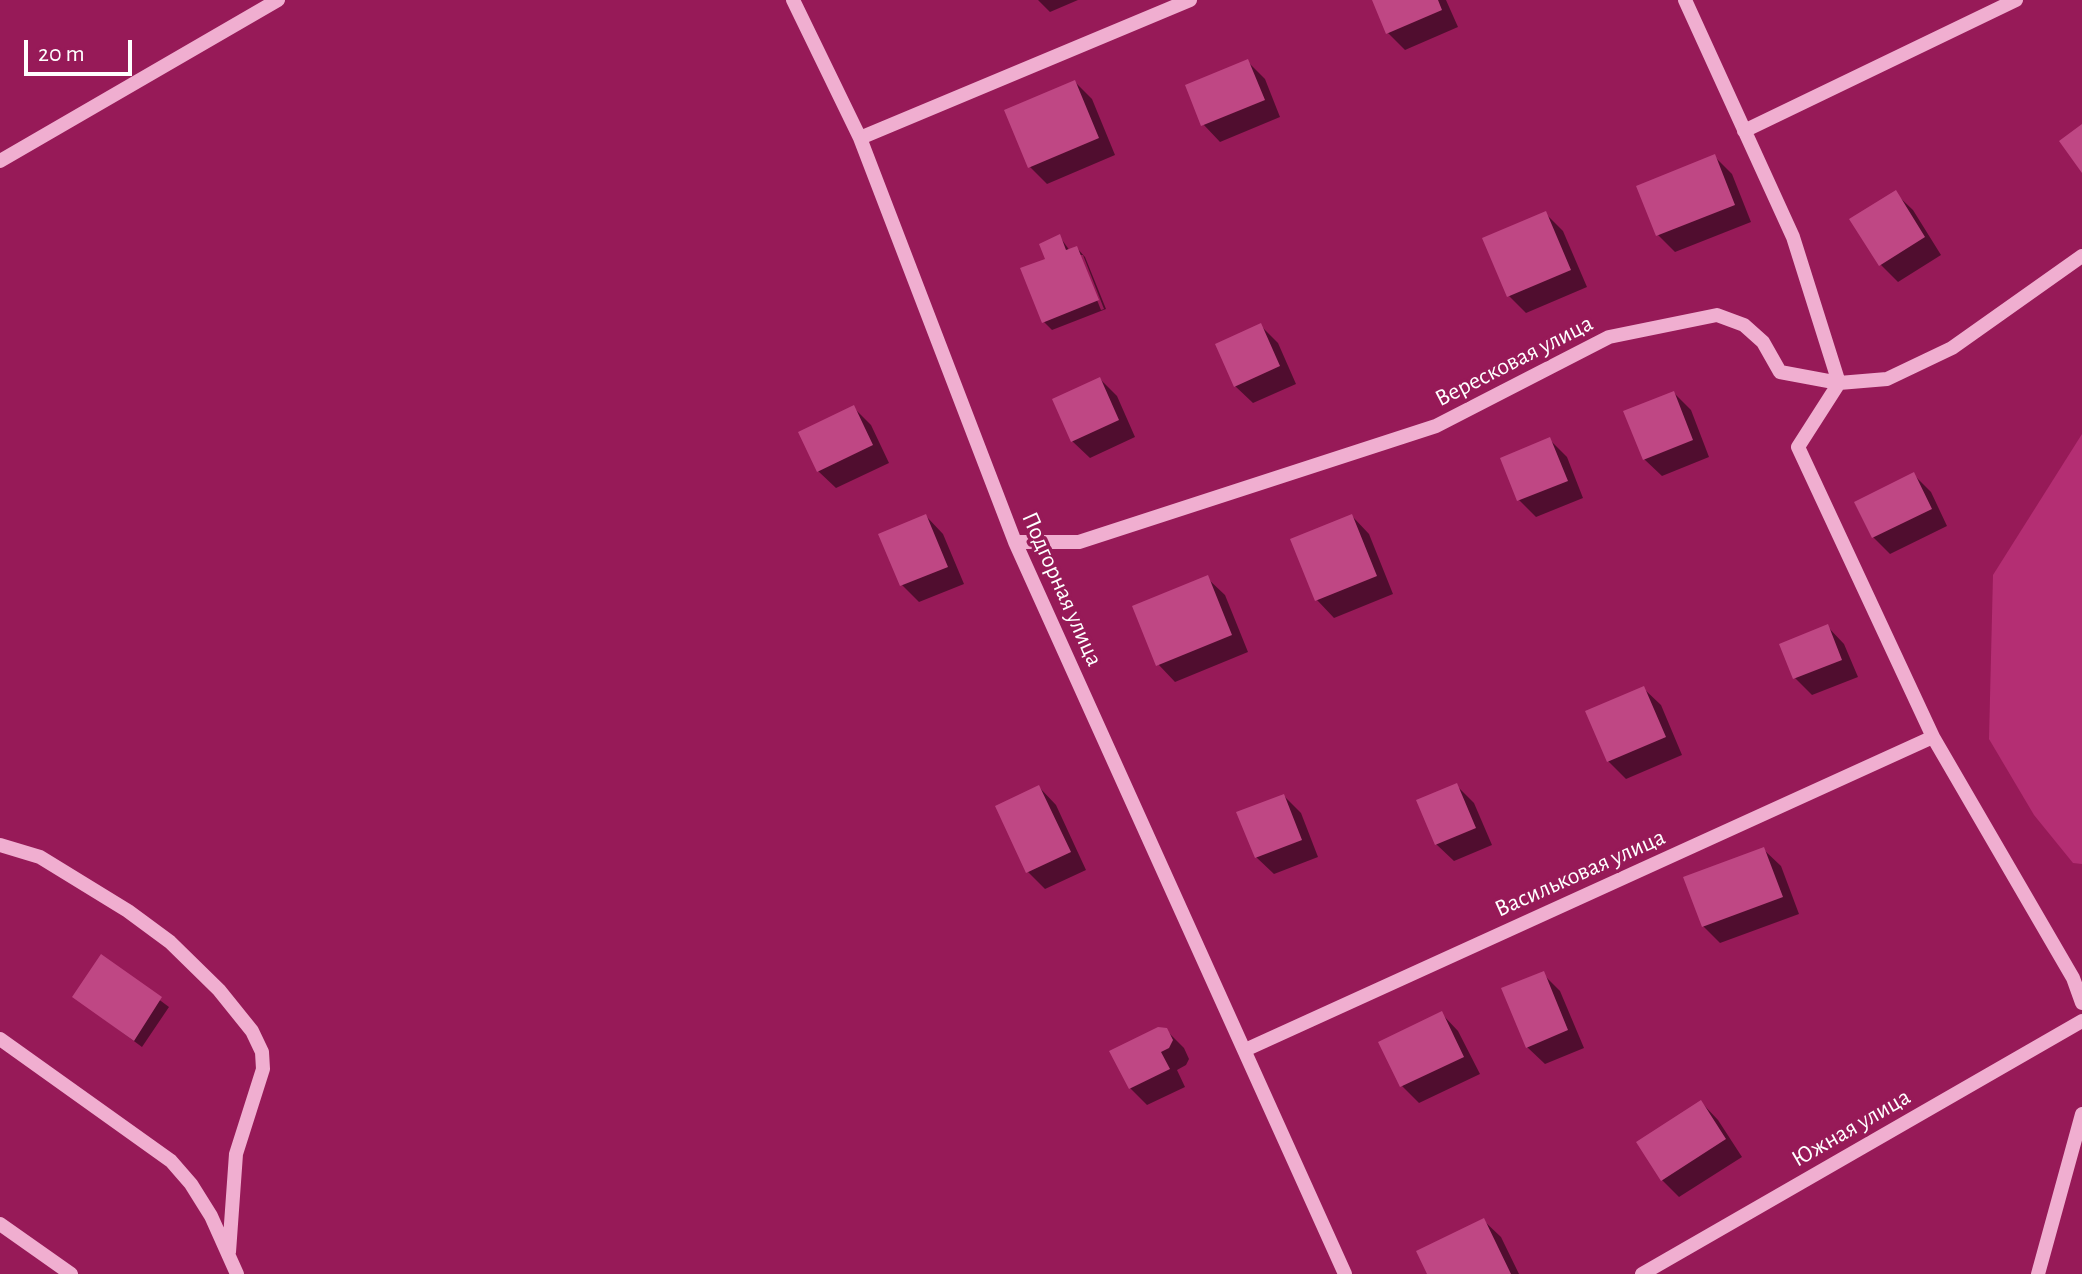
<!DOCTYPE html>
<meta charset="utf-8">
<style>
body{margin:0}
#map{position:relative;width:2082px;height:1274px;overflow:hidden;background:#971a58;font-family:"Alegreya Sans",sans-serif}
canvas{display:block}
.scale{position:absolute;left:24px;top:40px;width:108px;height:36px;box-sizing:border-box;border:4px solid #fff;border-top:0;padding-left:10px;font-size:24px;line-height:28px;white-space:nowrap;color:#fff;-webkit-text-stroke:6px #971a58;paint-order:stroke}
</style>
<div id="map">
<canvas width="2082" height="1274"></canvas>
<div class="scale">20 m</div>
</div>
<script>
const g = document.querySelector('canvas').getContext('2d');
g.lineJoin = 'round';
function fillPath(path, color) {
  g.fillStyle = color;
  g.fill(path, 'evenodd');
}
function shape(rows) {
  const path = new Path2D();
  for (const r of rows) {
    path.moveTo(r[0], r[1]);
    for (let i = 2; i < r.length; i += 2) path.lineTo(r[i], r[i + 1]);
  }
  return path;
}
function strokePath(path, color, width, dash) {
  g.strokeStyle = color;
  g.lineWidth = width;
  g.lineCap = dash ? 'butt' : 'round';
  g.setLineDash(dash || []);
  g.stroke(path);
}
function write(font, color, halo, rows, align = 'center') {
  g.font = font + ' "Alegreya Sans",sans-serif';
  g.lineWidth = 7;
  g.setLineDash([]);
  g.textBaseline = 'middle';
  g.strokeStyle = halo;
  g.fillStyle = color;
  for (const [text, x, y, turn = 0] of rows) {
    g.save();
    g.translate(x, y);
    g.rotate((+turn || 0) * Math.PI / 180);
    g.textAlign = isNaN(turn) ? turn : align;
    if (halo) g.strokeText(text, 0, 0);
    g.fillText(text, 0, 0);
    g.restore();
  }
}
fillPath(shape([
 [2082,434,2082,864,2073,863,2034,815,1989,739,1993,575]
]), '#b42e73');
fillPath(shape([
 [1038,0,1078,0,1050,12],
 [1374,0,1446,0,1458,27,1405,50,1388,33],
 [1248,62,1265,79,1280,117,1220,142,1203,124],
 [1075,82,1092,99,1115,155,1047,184,1030,167],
 [1715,157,1732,174,1751,222,1675,252,1658,235],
 [1895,193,1913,210,1941,255,1898,282,1881,265,1852,220],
 [1546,214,1563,231,1587,287,1526,313,1509,296],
 [1060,237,1070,251,1077,248,1085,257,1106,309,1052,330,1044,322,1047,260],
 [1079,255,1083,255,1104,309,1101,310],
 [1261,326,1278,343,1296,384,1253,403,1235,386],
 [1100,379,1117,396,1135,437,1090,458,1072,441],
 [1674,393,1691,410,1709,457,1662,476,1644,459],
 [854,408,871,425,889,463,836,488,818,471],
 [1550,440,1567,457,1583,498,1536,517,1519,500],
 [1914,475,1931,492,1947,526,1890,554,1873,537],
 [926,516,943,534,964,584,919,602,902,585],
 [1352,516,1369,534,1393,594,1334,618,1317,600,1293,540],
 [1207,578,1225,595,1248,652,1175,682,1158,664],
 [1827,626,1844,644,1858,677,1812,695,1795,678],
 [1643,688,1661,705,1682,755,1626,779,1608,761],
 [1457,786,1474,803,1492,845,1454,861,1436,844],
 [1039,787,1056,805,1086,870,1045,889,1028,872],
 [1284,796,1301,813,1318,857,1274,874,1256,857],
 [1763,849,1781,866,1799,914,1720,943,1703,926],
 [102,957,169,1007,142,1047,74,997],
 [1543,974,1560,991,1584,1048,1545,1064,1527,1047],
 [1441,1013,1458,1031,1480,1074,1419,1103,1402,1086],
 [1166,1030,1184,1048,1189,1059,1186,1065,1177,1070,1185,1087,1147,1105,1130,1088],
 [1701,1102,1718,1120,1742,1157,1679,1197,1662,1180],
 [1483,1220,1501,1237,1519,1274,1429,1274]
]), '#0007');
fillPath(shape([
 [1372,0,1438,0,1442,10,1386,34],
 [1248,59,1265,100,1201,126,1185,85],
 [1075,80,1099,138,1028,168,1004,110],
 [2082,124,2082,173,2059,141],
 [1715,154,1735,205,1656,236,1636,186],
 [1896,190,1925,237,1879,266,1849,219],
 [1546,211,1571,270,1507,297,1482,238],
 [1060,234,1066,250,1077,246,1099,300,1042,323,1020,268,1045,259,1039,244],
 [1261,323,1280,366,1234,387,1215,344],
 [1100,377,1119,420,1071,442,1052,399],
 [1674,391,1693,440,1643,460,1623,411],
 [854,405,873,445,817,472,798,432],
 [1550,437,1568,481,1517,501,1500,458],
 [1914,472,1932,509,1872,538,1854,502],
 [926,514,948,567,900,586,878,534],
 [1352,514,1377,576,1315,601,1290,539],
 [1208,575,1232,635,1156,666,1132,606],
 [1828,624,1842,660,1793,679,1779,644],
 [1644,686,1666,737,1607,762,1585,711],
 [1457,783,1476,828,1435,845,1416,800],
 [1039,785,1071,852,1026,873,995,806],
 [1284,794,1302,840,1255,858,1236,812],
 [1764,847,1783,897,1702,927,1683,877],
 [101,954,162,997,134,1041,72,997],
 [1544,971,1568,1030,1526,1048,1501,988],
 [1442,1011,1464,1057,1400,1087,1378,1042],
 [1158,1027,1167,1028,1173,1040,1169,1048,1161,1052,1170,1069,1129,1089,1109,1051],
 [1701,1100,1726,1139,1661,1181,1636,1142],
 [1484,1218,1511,1274,1427,1274,1416,1251]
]), '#bf4784');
strokePath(shape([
 [793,0,860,138,1015,542,1345,1274],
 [1685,0,1793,237,1839,383,1798,447,1933,737,2073,978,2082,1003],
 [1744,131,2016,0],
 [860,138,1190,0],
 [0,161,278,0],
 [1015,542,1079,542,1436,426,1609,337,1717,315,1744,325,1763,342,1780,372,1839,383,1887,379,1952,348,2082,256],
 [0,845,40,857,128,911,170,942,219,990,252,1031,262,1052,263,1069,236,1154,229,1252],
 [0,1039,171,1161,191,1184,211,1216,237,1274],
 [1245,1050,1933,737],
 [0,1224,71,1274],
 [1642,1274,2082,1021],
 [2038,1274,2082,1114]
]), '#f0aed0', 14);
write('24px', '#fff', '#971a58', [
 ["Вересковая улица",1514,361,-27],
 ["Подгорная улица",1062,589,66],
 ["Васильковая улица",1580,873,-24],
 ["Южная улица",1851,1128,-30]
]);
</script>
